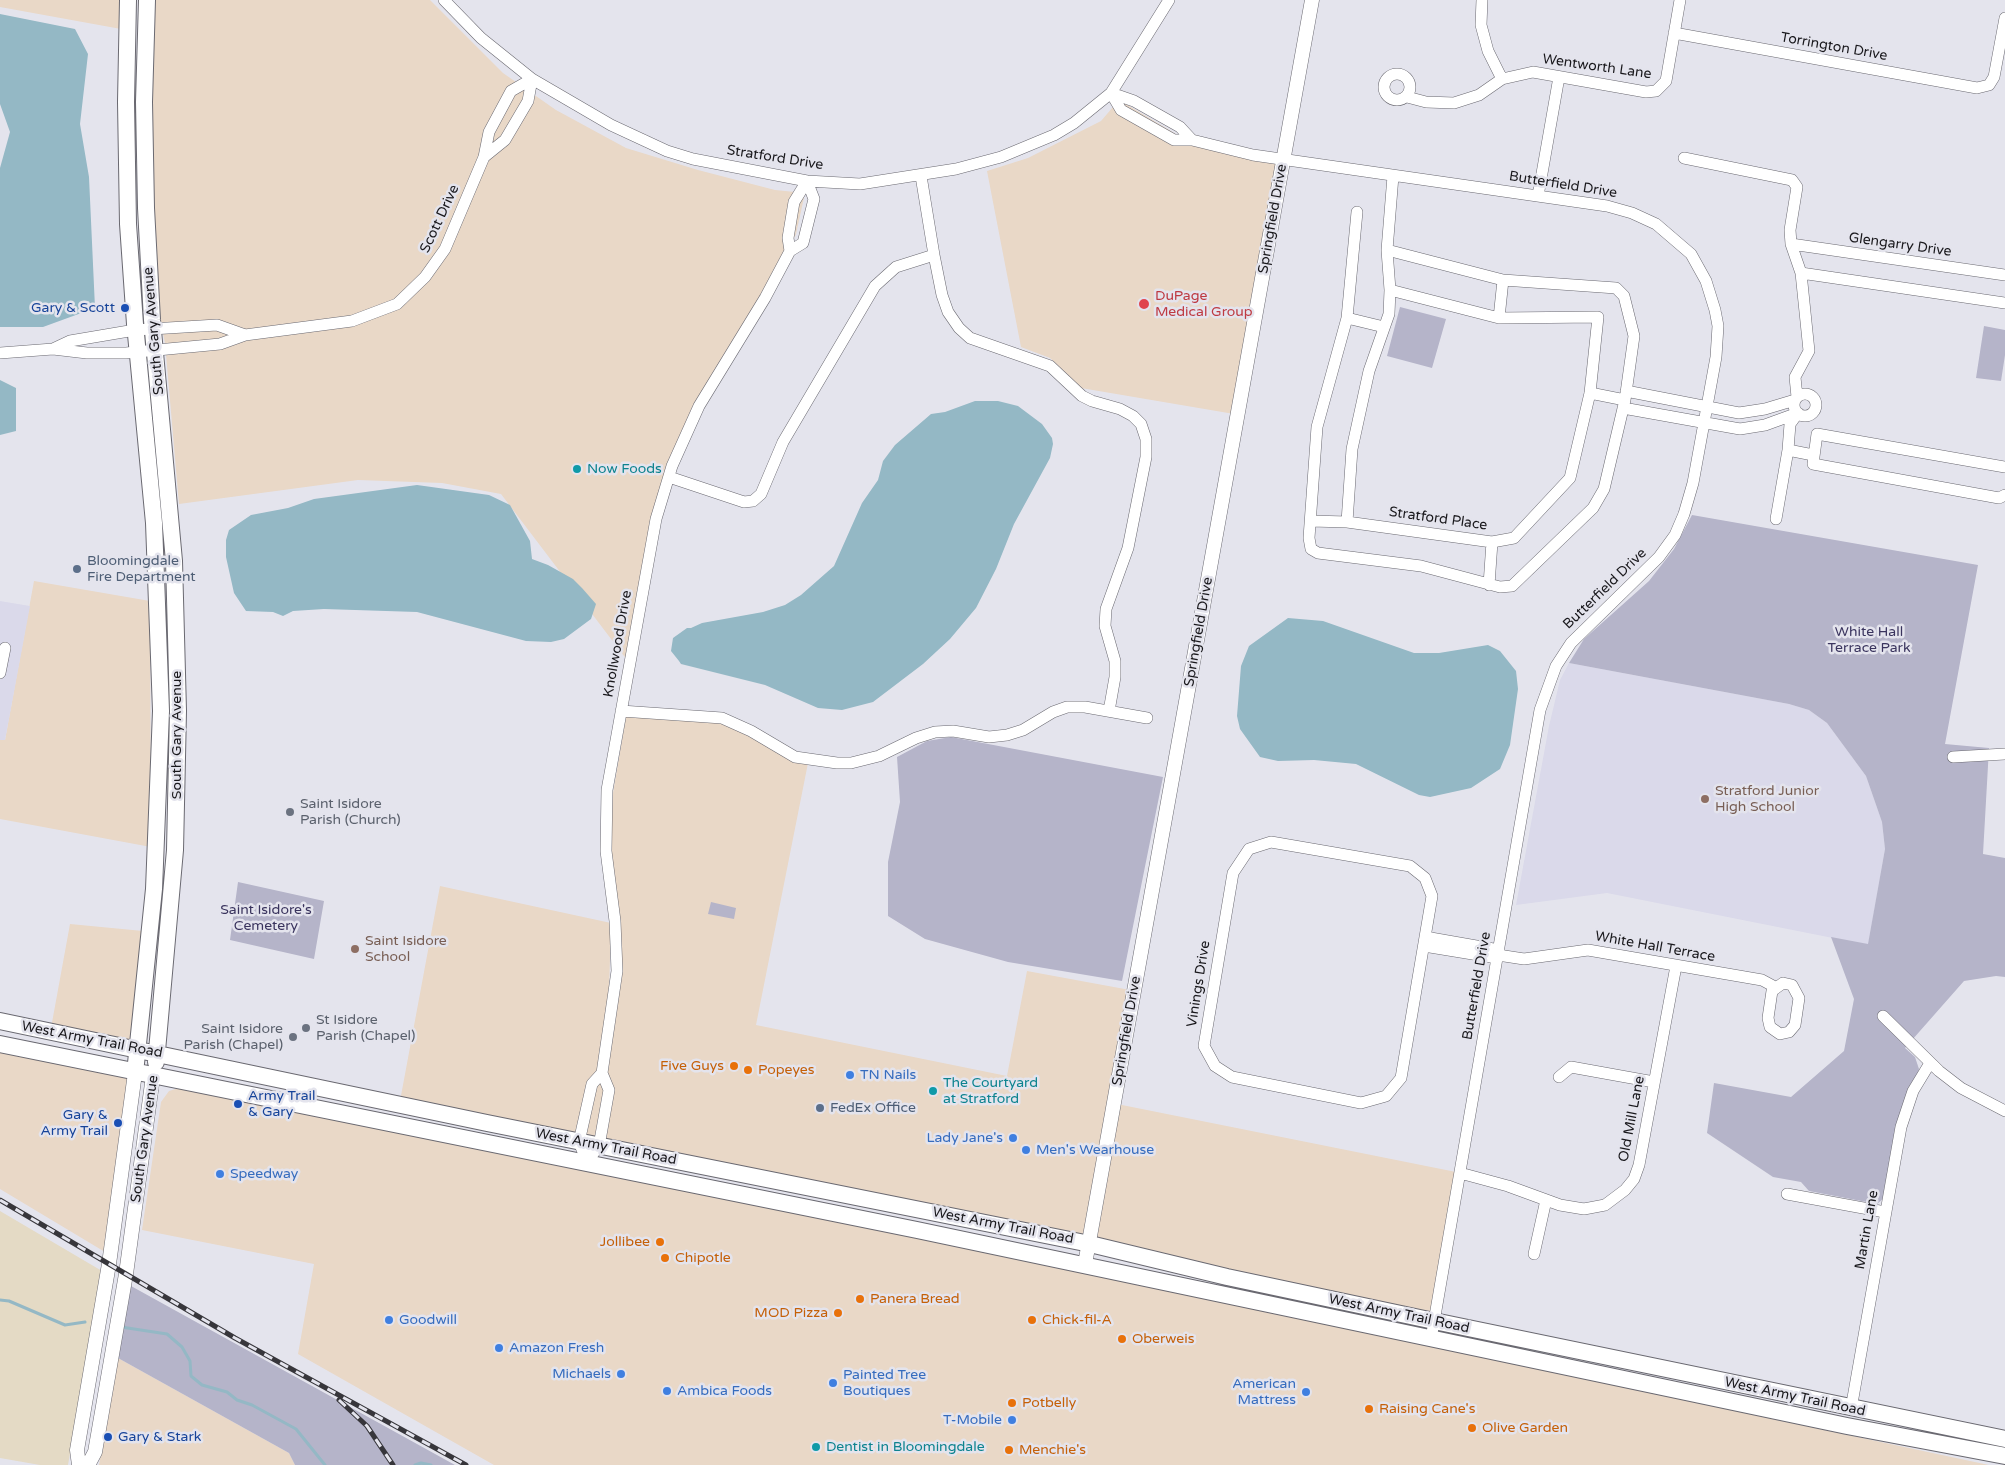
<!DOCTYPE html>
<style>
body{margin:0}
canvas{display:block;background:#e4e4ed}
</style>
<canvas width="2005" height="1465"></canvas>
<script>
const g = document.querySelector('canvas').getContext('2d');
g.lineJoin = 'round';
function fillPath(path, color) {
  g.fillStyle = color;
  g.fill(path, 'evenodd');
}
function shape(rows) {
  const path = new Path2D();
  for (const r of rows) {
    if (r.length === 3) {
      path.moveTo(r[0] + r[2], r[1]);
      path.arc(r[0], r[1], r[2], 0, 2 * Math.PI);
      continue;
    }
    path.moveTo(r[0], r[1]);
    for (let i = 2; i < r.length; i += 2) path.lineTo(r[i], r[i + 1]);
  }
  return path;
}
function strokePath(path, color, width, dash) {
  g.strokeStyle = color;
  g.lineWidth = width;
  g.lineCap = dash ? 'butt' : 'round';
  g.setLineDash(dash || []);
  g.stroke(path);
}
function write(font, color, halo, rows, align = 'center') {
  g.font = font + ' "Varela Round",sans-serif';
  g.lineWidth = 5;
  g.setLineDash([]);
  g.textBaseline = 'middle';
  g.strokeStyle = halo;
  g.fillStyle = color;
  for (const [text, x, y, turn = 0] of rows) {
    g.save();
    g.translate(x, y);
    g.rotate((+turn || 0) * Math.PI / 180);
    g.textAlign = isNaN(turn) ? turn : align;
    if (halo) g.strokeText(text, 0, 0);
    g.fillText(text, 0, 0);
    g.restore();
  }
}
fillPath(shape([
 [0,0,122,0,121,29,0,7],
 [154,0,430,0,503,73,556,110,626,148,698,170,775,190,805,193,796,234,664,478,627,660,501,494,442,483,358,480,179,504,165,343,158,310,150,86],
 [1119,100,1191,143,1280,162,1234,414,1081,388,1050,358,1021,347,987,171,1028,158,1101,121],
 [34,581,150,601,151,847,0,819,0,740,5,740],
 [626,716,723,722,808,763,756,1025,1007,1076,1027,971,1130,990,1085,1239,400,1101,440,886,611,923,609,993,618,995,610,829,612,799],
 [70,924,143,931,131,1042,51,1028],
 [0,1050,128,1075,105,1252,0,1189],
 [179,1088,799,1212,1989,1465,494,1465,298,1354,314,1264,142,1230,161,1102,169,1091],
 [1117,1104,1456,1172,1431,1316,1093,1242],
 [118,1358,289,1453,295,1465,99,1465]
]), '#e9d8c7');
fillPath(shape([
 [0,1211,102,1271,68,1465,40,1465,0,1458]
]), '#e4dac5');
fillPath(shape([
 [0,601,30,606,5,740,0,740],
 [1569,663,1789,704,1809,710,1827,723,1866,776,1882,822,1885,849,1868,945,1607,893,1516,905,1549,726,1560,680]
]), '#dad9ea');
fillPath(shape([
 [1400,307,1446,319,1432,368,1387,356],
 [1984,326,2005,330,2005,355,2001,381,1976,378],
 [1692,515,1978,565,1945,744,1989,748,1983,854,2005,858,2005,977,1996,976,1964,981,1905,1048,1915,1057,1919,1069,1884,1198,1877,1204,1809,1191,1801,1182,1773,1177,1707,1133,1714,1083,1791,1097,1844,1051,1854,999,1831,937,1868,944,1885,849,1882,822,1866,776,1827,723,1809,710,1789,704,1569,663,1584,639,1649,581,1674,549],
 [951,737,1163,777,1122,981,1008,962,925,939,888,916,888,862,900,802,897,757,927,741],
 [238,882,324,901,314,959,230,940],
 [711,902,736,908,734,919,708,914],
 [131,1286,455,1465,295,1465,289,1453,118,1358]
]), '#b5b4c9');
fillPath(shape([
 [0,14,75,29,88,54,80,124,89,177,95,308,43,327,0,327,0,168,10,132,0,104],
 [0,380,16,388,16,431,0,435],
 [975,401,998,401,1018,406,1042,424,1052,438,1053,444,1050,458,1014,524,996,569,976,608,950,639,923,664,873,702,842,710,818,708,765,685,681,664,679,661,671,651,673,638,687,628,691,628,702,623,763,612,785,605,801,595,834,566,862,503,878,480,883,461,895,445,931,414,945,412],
 [417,485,489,495,510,505,530,541,532,559,548,565,573,579,582,588,596,604,591,619,564,639,551,642,526,641,417,612,324,609,293,611,283,616,273,612,246,611,234,593,226,557,226,540,229,530,251,515,288,508,314,499],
 [1288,618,1323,621,1414,653,1439,653,1488,645,1500,651,1516,671,1518,689,1510,745,1500,769,1471,788,1430,797,1419,795,1356,764,1314,760,1278,761,1260,757,1240,729,1237,716,1241,666,1249,646]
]), '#94b8c5');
strokePath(shape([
 [0,1300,9,1301,65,1325,85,1322],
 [121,1327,167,1334,182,1347,190,1361,191,1376,202,1385,227,1392,237,1400,252,1405,296,1429,325,1465],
 [415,1465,421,1463,431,1465]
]), '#94b8c5', 3);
const minor = shape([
 [444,0,481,38,532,79,611,125,667,151,693,159,807,181,860,184,956,169,1001,157,1054,135,1074,123,1111,93,1169,0],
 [1482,0,1481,25,1488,51,1502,79],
 [1674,33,1977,88,1989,85,1994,77,2005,18],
 [1397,87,13],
 [1111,93,1121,110,1174,140,1192,140,1253,155,1607,206,1632,213,1656,224,1691,254,1706,281,1715,310,1718,326,1716,357,1693,483,1684,514,1675,535,1659,557,1571,643,1556,666,1540,710,1431,1339],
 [1111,93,1134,101,1180,127,1192,140],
 [1407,97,1426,102,1454,103,1479,95,1502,79,1533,72,1646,92,1656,91,1666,81,1680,0],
 [484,157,505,140,528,101,532,79],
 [1684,158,1792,180,1797,187,1790,230,1791,244,1801,273,1809,351,1795,377,1797,397],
 [1538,196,1559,77],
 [1791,244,2005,275],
 [790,251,788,238,794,202,807,181],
 [934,255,942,295,948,312,959,328,970,338,1050,366,1082,396,1092,401,1120,409,1133,416,1141,424,1146,439,1146,457,1128,548,1106,609,1105,626,1115,661,1115,677,1109,711],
 [1801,273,2005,303],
 [1390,290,1499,318,1598,317,1590,393,1570,478,1514,538,1492,542,1347,522,1352,449,1369,371,1389,314,1390,290,1387,250,1393,176],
 [1347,318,1357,212],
 [1499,318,1503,280],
 [1384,327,1347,318,1317,427,1309,538,1311,549,1318,553,1421,566,1500,587,1512,586,1593,508,1604,489,1625,400,1634,336,1624,296,1616,288,1503,280,1387,250],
 [53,349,70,341,135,330,217,325,245,335],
 [0,353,53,349,87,353,126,353,220,344,245,335,352,321,397,304,425,277,445,249,484,157,489,132,511,91,532,79],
 [1626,391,1739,413,1765,409,1795,400],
 [1590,393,1625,400],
 [1805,405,11],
 [1623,408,1740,429,1765,425,1798,413],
 [1788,450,1813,455],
 [2005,467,1817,434,1813,464,1999,498,2005,495],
 [669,477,744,502,753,501,761,494,783,442,875,286,896,267,934,255,921,176],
 [1776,519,1788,450,1790,424,1798,413],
 [1311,521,1347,522],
 [1489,585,1492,542],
 [0,673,5,648],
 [621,711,722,718,751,731,795,757,837,763,851,763,879,756,916,738,935,732,953,731,989,737,1007,735,1023,730,1053,712,1067,707,1085,707,1147,718],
 [1953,757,2005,754],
 [1271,842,1410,866,1425,878,1432,896,1401,1078,1386,1096,1361,1103,1232,1077,1215,1066,1204,1046,1233,873,1249,849,1271,842],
 [1425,937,1499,950],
 [1424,946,1497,958],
 [1498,955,1524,959,1588,950,1762,980,1775,987],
 [1783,983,1792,985,1799,998,1795,1025,1789,1032,1780,1034,1770,1027,1768,1018,1772,991,1783,983],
 [1883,1016,1939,1071,1961,1088,2005,1111],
 [1559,1077,1571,1067,1654,1082],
 [587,1162,599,1146,609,1090,602,1073,617,971,615,921,606,851,607,790,656,519,672,466,699,406,765,298,790,251,803,243,814,199,807,181],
 [587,1162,579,1142,592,1084,602,1073],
 [1460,1173,1508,1186,1560,1205,1584,1209,1605,1205,1625,1190,1634,1179,1639,1165,1676,966],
 [1787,1194,1885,1212],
 [1534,1254,1546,1200],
 [1851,1409,1901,1127,1913,1091,1930,1063]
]);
const tertiary = shape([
 [1085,1264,1312,0],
 [79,1465,77,1450,109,1264,135,1073],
 [88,1465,95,1452,126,1274,153,1076]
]);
const secondary = shape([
 [128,0,126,102,128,224,135,324,154,523,161,711,154,889,135,1073],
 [147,0,144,102,146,208,152,320,174,561,178,711,175,850,156,1062],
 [0,1021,487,1123,1090,1244,1227,1277,1434,1321,2005,1439],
 [0,1044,917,1230,1847,1426,2005,1456]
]);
strokePath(minor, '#6a6971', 12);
strokePath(tertiary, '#6a6971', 15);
strokePath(secondary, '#6a6971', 18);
strokePath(minor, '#fff', 11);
strokePath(tertiary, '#fff', 14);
strokePath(secondary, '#fff', 16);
const rail = shape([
 [0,1200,235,1338,466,1465],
 [339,1400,367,1426,393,1465]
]);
strokePath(rail, '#37363b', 5);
strokePath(rail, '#e4e4ed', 3, [9]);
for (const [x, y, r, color] of [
 [1144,304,6,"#e0444e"],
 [125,308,5,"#1a4fb4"],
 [577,469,5,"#0f9aa8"],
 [77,569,5,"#5c6f8a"],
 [1705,799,5,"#8d6e63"],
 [290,812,5,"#6b7280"],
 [355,949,5,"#8d6e63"],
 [306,1028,5,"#6b7280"],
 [293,1037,5,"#6b7280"],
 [734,1066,5,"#e8710a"],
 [748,1070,5,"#e8710a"],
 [850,1075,5,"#3f7fe0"],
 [933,1091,5,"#0f9aa8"],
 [238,1104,5,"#1a4fb4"],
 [820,1108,5,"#5c6f8a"],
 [118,1123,5,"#1a4fb4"],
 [1013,1138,5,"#3f7fe0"],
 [1026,1150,5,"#3f7fe0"],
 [220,1174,5,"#3f7fe0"],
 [660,1242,5,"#e8710a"],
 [665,1258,5,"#e8710a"],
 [860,1299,5,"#e8710a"],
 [838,1313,5,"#e8710a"],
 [389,1320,5,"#3f7fe0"],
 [1032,1320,5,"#e8710a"],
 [1122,1339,5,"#e8710a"],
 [499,1348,5,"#3f7fe0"],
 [621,1374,5,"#3f7fe0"],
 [833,1383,5,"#3f7fe0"],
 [667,1391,5,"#3f7fe0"],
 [1306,1392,5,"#3f7fe0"],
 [1012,1403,5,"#e8710a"],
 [1369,1409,5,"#e8710a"],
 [1012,1420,5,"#3f7fe0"],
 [1472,1428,5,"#e8710a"],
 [108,1437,5,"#1a4fb4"],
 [816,1447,5,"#0f9aa8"],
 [1009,1450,5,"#e8710a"]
]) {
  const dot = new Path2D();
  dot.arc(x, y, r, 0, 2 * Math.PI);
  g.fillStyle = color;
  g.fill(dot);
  strokePath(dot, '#e4e4ed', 2);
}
write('14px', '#19181c', '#e4e4ed', [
 ["Torrington Drive",1834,47,10],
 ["Wentworth Lane",1597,67,8],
 ["Stratford Drive",775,158,9],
 ["Butterfield Drive",1563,185,9],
 ["Scott Drive",440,219,-65],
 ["Springfield Drive",1273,219,-80],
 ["Glengarry Drive",1900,245,8],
 ["South Gary Avenue",154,331,-95],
 ["Stratford Place",1438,519,8],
 ["Butterfield Drive",1605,589,-44],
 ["Springfield Drive",1199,632,-80],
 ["Knollwood Drive",618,644,-80],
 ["South Gary Avenue",177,735,-90],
 ["White Hall Terrace",1655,947,10],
 ["Vinings Drive",1199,984,-81],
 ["Butterfield Drive",1477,986,-80],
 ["Springfield Drive",1127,1031,-80],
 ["West Army Trail Road",92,1040,11],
 ["Old Mill Lane",1632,1119,-79],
 ["South Gary Avenue",145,1139,-82],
 ["West Army Trail Road",606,1147,11],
 ["West Army Trail Road",1003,1226,11],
 ["Martin Lane",1867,1230,-80],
 ["West Army Trail Road",1399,1314,12],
 ["West Army Trail Road",1795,1397,12]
]);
write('14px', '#be3a42', '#e4e4ed', [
 ["DuPage",1155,296],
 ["Medical Group",1155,312]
], 'left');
write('14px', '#164399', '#e4e4ed', [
 ["Gary & Scott",115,308],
 ["Army Trail",248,1096,"left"],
 ["& Gary",248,1112,"left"],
 ["Gary &",108,1115],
 ["Army Trail",108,1131],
 ["Gary & Stark",118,1437,"left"]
], 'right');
write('14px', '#0d838f', '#e4e4ed', [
 ["Now Foods",587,469],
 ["The Courtyard",943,1083],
 ["at Stratford",943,1099],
 ["Dentist in Bloomingdale",826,1447]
], 'left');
write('14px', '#4e5e75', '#e4e4ed', [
 ["Bloomingdale",87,561],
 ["Fire Department",87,577],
 ["FedEx Office",830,1108]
], 'left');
write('14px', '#3a345e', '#e4e4ed', [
 ["White Hall",1869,632],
 ["Terrace Park",1869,648],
 ["Saint Isidore's",266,910],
 ["Cemetery",266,926]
]);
write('14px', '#785e54', '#e4e4ed', [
 ["Stratford Junior",1715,791],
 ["High School",1715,807],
 ["Saint Isidore",365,941],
 ["School",365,957]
], 'left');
write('14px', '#5b616d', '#e4e4ed', [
 ["Saint Isidore",300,804],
 ["Parish (Church)",300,820],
 ["St Isidore",316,1020],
 ["Parish (Chapel)",316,1036],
 ["Saint Isidore",283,1029,"right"],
 ["Parish (Chapel)",283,1045,"right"]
], 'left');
write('14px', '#c56008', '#e4e4ed', [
 ["Five Guys",724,1066,"right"],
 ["Popeyes",758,1070],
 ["Jollibee",650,1242,"right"],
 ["Chipotle",675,1258],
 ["Panera Bread",870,1299],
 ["MOD Pizza",828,1313,"right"],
 ["Chick-fil-A",1042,1320],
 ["Oberweis",1132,1339],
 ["Potbelly",1022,1403],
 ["Raising Cane's",1379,1409],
 ["Olive Garden",1482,1428],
 ["Menchie's",1019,1450]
], 'left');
write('14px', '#366cbe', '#e4e4ed', [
 ["TN Nails",860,1075],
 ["Lady Jane's",1003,1138,"right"],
 ["Men's Wearhouse",1036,1150],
 ["Speedway",230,1174],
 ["Goodwill",399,1320],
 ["Amazon Fresh",509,1348],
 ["Michaels",611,1374,"right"],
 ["Painted Tree",843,1375],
 ["Boutiques",843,1391],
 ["American",1296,1384,"right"],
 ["Mattress",1296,1400,"right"],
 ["Ambica Foods",677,1391],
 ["T-Mobile",1002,1420,"right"]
], 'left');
</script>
